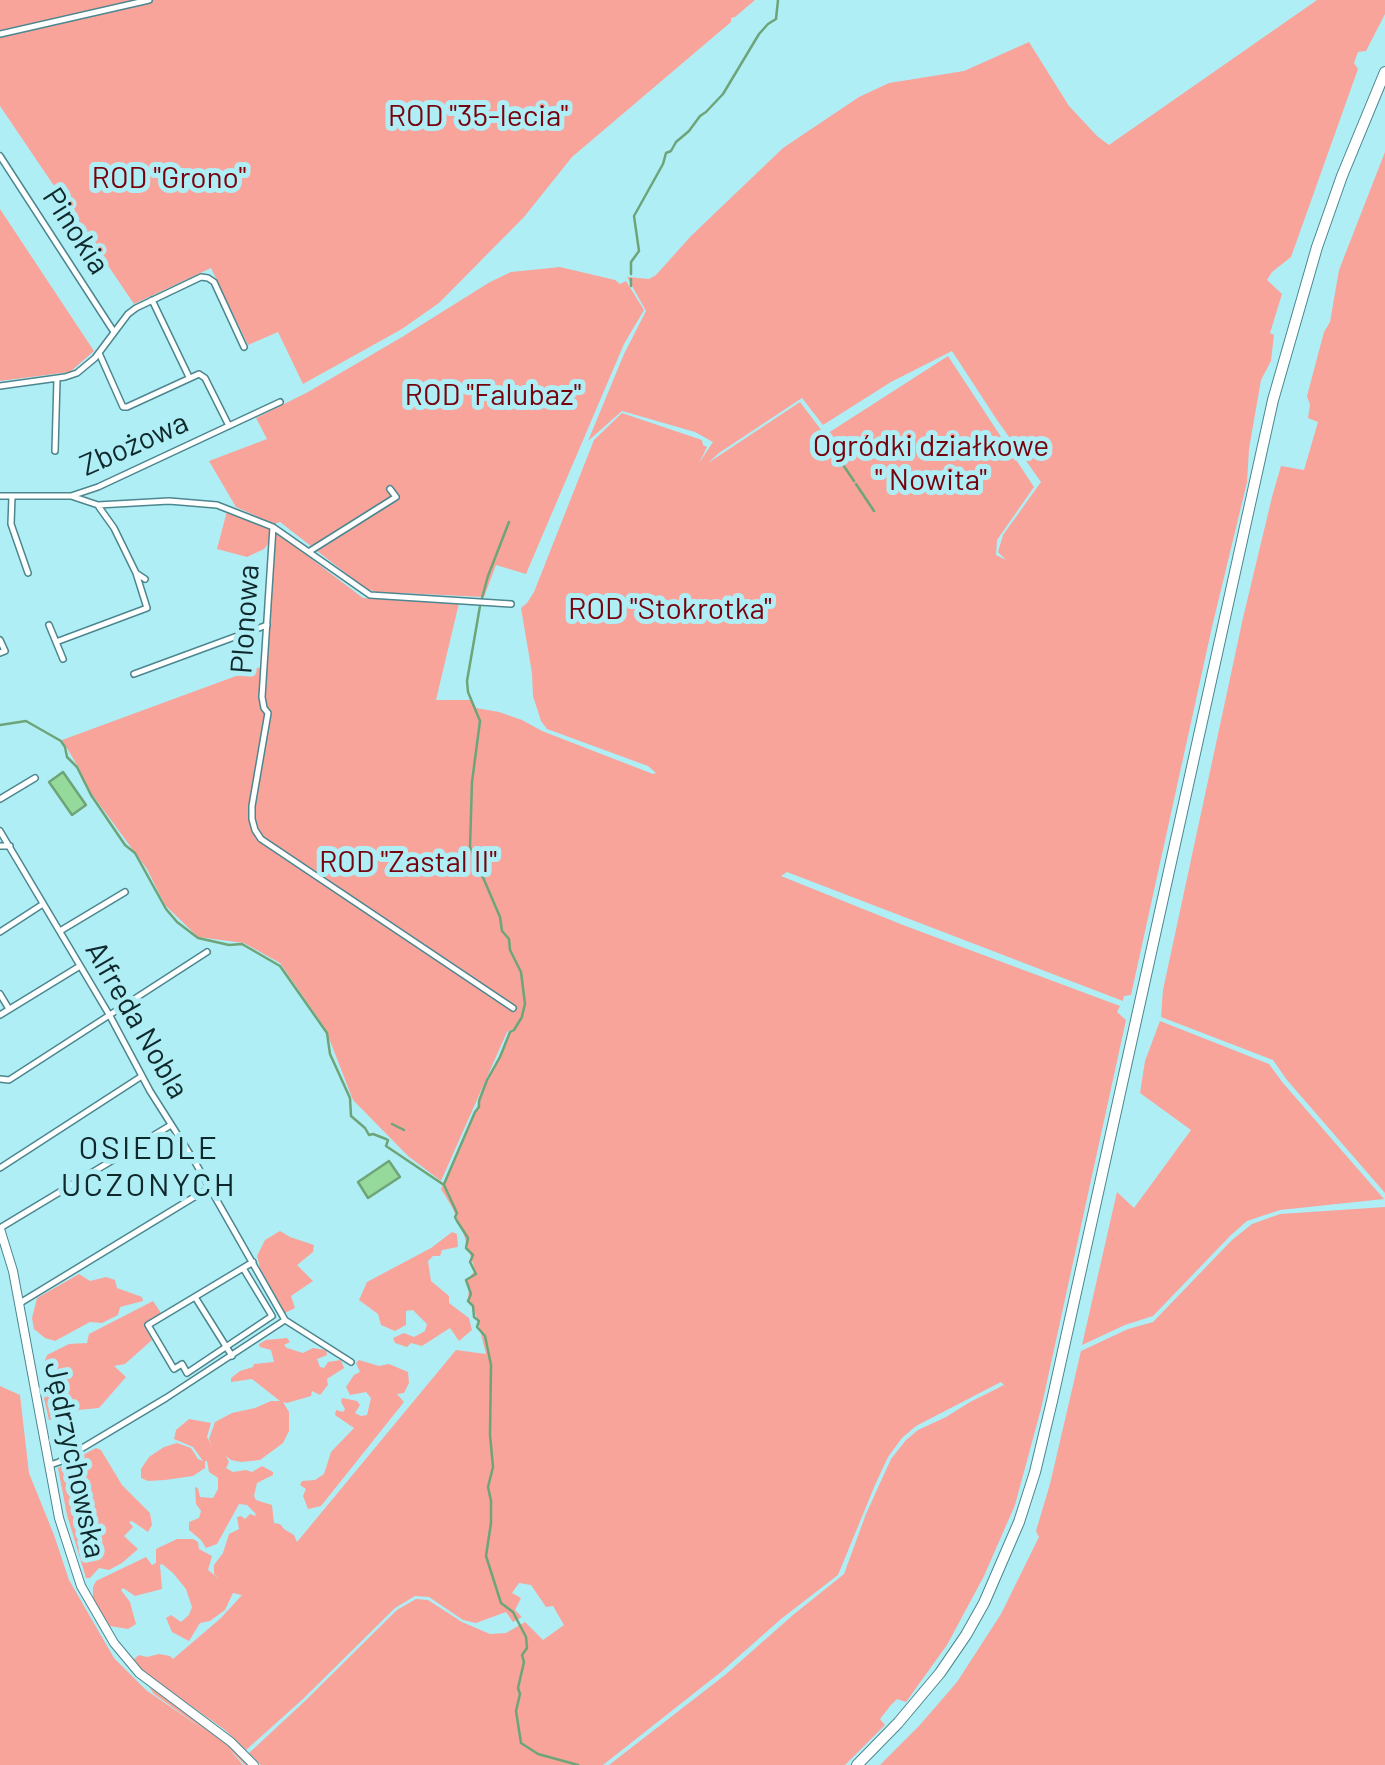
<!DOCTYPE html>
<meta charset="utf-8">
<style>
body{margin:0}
canvas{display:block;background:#b0eef6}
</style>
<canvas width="1385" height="1765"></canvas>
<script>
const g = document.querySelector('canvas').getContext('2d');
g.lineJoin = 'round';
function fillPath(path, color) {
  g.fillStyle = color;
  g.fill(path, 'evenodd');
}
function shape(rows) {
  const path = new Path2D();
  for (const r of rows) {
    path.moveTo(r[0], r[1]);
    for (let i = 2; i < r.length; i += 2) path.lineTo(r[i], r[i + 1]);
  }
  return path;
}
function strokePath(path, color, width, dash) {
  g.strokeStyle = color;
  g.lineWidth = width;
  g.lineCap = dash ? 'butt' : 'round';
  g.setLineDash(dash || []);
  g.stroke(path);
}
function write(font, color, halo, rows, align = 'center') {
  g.font = font + ' Barlow,sans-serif';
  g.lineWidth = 10;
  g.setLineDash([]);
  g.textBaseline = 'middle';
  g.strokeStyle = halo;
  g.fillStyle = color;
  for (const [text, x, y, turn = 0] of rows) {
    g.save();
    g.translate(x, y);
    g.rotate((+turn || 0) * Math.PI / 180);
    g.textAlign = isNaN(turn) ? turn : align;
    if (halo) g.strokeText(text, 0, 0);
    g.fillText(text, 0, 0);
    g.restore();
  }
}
fillPath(shape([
 [0,0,755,0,735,17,731,18,731,22,572,157,524,217,439,303,402,329,303,384,278,332,248,345,211,268,134,304,0,106],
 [1317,0,1385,0,1385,14,1366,51,1358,52,1354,63,1358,69,1291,257,1272,272,1267,280,1282,294,1270,333,1274,335,1271,361,1261,380,1249,449,1247,482,1212,627,1131,995,1124,996,1123,1001,787,872,781,876,903,925,1120,1006,1117,1012,1126,1020,1041,1409,1015,1505,984,1576,947,1645,906,1702,897,1699,891,1705,880,1719,885,1725,845,1765,609,1765,725,1675,793,1615,844,1574,866,1514,891,1459,906,1440,918,1430,946,1417,970,1402,1004,1385,1001,1382,916,1426,902,1438,888,1457,875,1485,838,1575,781,1619,721,1672,603,1765,261,1765,249,1753,305,1701,397,1610,416,1599,428,1600,462,1622,490,1634,506,1633,525,1622,543,1640,564,1625,553,1606,546,1607,531,1585,519,1583,512,1593,521,1598,515,1610,522,1617,513,1622,506,1612,476,1623,463,1620,429,1597,415,1596,395,1608,303,1699,246,1750,225,1730,143,1672,134,1659,139,1655,147,1657,159,1654,170,1656,173,1659,221,1618,242,1595,233,1593,225,1610,210,1621,200,1623,189,1641,172,1632,166,1618,171,1615,181,1622,189,1615,192,1607,186,1589,173,1573,162,1564,160,1565,162,1589,135,1596,123,1588,121,1590,130,1602,136,1624,128,1629,110,1626,93,1600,93,1587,96,1581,146,1557,152,1565,156,1563,156,1549,177,1539,193,1539,198,1542,199,1549,212,1556,208,1570,219,1579,214,1574,214,1565,223,1553,229,1534,239,1529,237,1517,241,1516,245,1519,250,1514,256,1516,255,1513,247,1505,239,1504,217,1544,206,1548,201,1540,189,1530,189,1522,199,1518,201,1511,196,1504,195,1487,198,1488,200,1497,213,1498,218,1489,218,1478,209,1472,207,1461,205,1461,205,1468,193,1476,165,1480,148,1481,141,1478,141,1469,149,1457,164,1447,177,1443,191,1448,198,1459,203,1461,193,1447,174,1439,176,1430,189,1419,211,1423,207,1437,212,1446,209,1439,215,1422,232,1413,255,1408,271,1401,280,1401,252,1379,231,1382,231,1378,240,1371,253,1367,254,1364,274,1362,271,1350,260,1347,259,1344,266,1340,287,1338,290,1342,284,1345,287,1348,303,1353,313,1348,326,1350,327,1355,317,1359,320,1367,324,1368,328,1362,341,1360,344,1368,327,1379,328,1385,320,1395,312,1391,311,1396,287,1403,283,1402,289,1412,289,1431,283,1443,260,1460,241,1462,231,1460,226,1456,229,1462,226,1468,233,1472,246,1470,252,1472,262,1466,273,1472,273,1475,257,1483,254,1496,256,1500,272,1505,274,1523,280,1524,284,1529,294,1535,297,1542,456,1350,486,1354,477,1318,468,1297,469,1290,467,1281,475,1270,462,1229,452,1207,441,1189,459,1152,487,1082,510,1033,515,1028,507,1032,441,1181,408,1156,353,1100,325,1028,280,963,244,943,198,937,165,905,147,869,83,782,79,768,62,740,266,665,276,532,363,598,459,603,436,700,471,700,476,708,499,712,522,720,542,731,653,774,656,773,648,766,547,729,541,721,533,696,532,673,521,608,527,603,534,592,594,440,622,413,702,440,703,445,707,447,699,463,713,442,695,432,622,411,588,441,624,354,646,311,627,277,649,279,656,275,691,236,783,148,859,97,889,83,964,71,1029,42,1069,106,1097,136,1109,145],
 [952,351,997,420,1041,482,1003,535,998,552,1006,560,996,555,997,540,1034,487,948,356,825,435,800,402,708,463,719,453,802,398,823,425,891,382],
 [1385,152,1385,1193,1287,1080,1273,1060,1161,1017,1163,990,1243,618,1272,497,1281,466,1304,470,1318,422,1308,418,1310,405,1307,396,1324,332,1330,322,1339,270],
 [0,209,94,351,70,372,0,381],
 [560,267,615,280,620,284,626,281,644,310,624,344,526,574,496,565,484,597,401,593,383,594,366,589,280,522,274,524,236,507,209,461,267,439,256,418,308,392,402,337,490,282,511,272],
 [227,511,269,528,269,543,264,549,247,557,217,549],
 [1160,1021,1269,1064,1283,1083,1384,1199,1280,1210,1247,1221,1231,1235,1153,1316,1125,1325,1082,1345,1117,1192,1134,1208,1191,1130,1140,1093,1145,1061],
 [1385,1207,1385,1765,880,1765,919,1726,957,1682,1001,1614,1039,1537,1036,1531,1050,1484,1081,1351,1128,1329,1153,1322,1232,1240,1252,1224,1280,1214],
 [280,1231,290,1237,314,1245,313,1252,297,1265,313,1281,291,1296,295,1308,285,1313,260,1268,257,1256,265,1240],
 [452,1232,457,1234,458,1247,442,1250,440,1256,433,1256,428,1261,431,1281,449,1296,449,1303,469,1318,472,1330,459,1341,450,1328,422,1346,411,1343,407,1347,395,1343,393,1338,404,1333,414,1337,425,1331,427,1324,413,1310,406,1311,406,1325,395,1331,381,1325,378,1314,359,1300,367,1282,431,1248],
 [79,1274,90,1281,106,1277,115,1280,117,1288,142,1297,143,1301,120,1307,118,1315,102,1323,90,1322,55,1341,45,1338,34,1329,32,1318,37,1298],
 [153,1301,161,1313,144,1325,152,1340,125,1364,114,1366,126,1377,99,1408,78,1410,57,1420,49,1420,44,1398,55,1389,41,1372,47,1355,69,1344,87,1343,89,1334],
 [359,1360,379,1366,389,1364,408,1372,409,1383,404,1393,397,1394,404,1402,321,1506,308,1509,303,1496,306,1489,300,1485,302,1481,315,1480,324,1474,331,1452,354,1428,335,1415,336,1410,343,1412,345,1409,341,1402,342,1398,357,1401,360,1405,355,1413,361,1416,367,1415,371,1398,366,1392,350,1395,346,1387,354,1375,360,1372,356,1363],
 [0,1386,20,1395,29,1473,54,1535,69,1580,114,1658,146,1690,207,1732,154,1694,149,1687,196,1717,251,1765,245,1765,228,1748,243,1765,0,1765],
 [96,1448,101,1450,122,1485,150,1513,152,1525,148,1532,132,1521,129,1522,133,1527,124,1536,138,1549,122,1563,109,1570,99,1568,90,1578,86,1578,67,1515,58,1468]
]), '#f8a49b');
const water = shape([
 [63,772,86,805,72,815,49,782,63,772],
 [389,1161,400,1177,368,1198,358,1182,389,1161]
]);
fillPath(water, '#95da9a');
strokePath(water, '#6da579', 2.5);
strokePath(shape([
 [631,274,631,262,639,251,634,216,663,164,666,153,671,151,676,142,689,131,700,116,706,112,723,94,759,34,768,24,776,19,778,0],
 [631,279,631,286],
 [823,436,836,454],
 [837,456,854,481],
 [856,484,874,511],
 [482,598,488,576,509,522],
 [480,606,467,681,468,692,480,721,472,782,470,847,500,917,502,931,509,939,510,950,521,972,525,1004,522,1016],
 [0,725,26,721,61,741,65,747,67,757,77,767,91,795,125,845,135,853,166,909,177,922,198,938,229,945,242,944,280,966,327,1033,330,1054,350,1098,351,1116,365,1128,369,1135,373,1134,386,1139,388,1140,386,1146,444,1185,457,1213,455,1217,457,1221,468,1238,466,1248,473,1255,470,1262,476,1274,466,1280,471,1294,468,1301,473,1306,474,1317,479,1321,477,1327,485,1336,491,1365,490,1435,493,1467,488,1487,491,1501,491,1523,486,1556,501,1603,513,1612,526,1637,527,1648,522,1655,524,1662,518,1688,520,1694,516,1711,521,1743,538,1754,578,1765],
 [392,1124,404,1130],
 [444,1184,475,1112,479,1107,479,1101,487,1080,500,1057,510,1032,514,1030,522,1017]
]), '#6da579', 2.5);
const street = shape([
 [0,34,149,0],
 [0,156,114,332],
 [152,300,189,377],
 [99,353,123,407,127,407,199,374,205,378,229,426],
 [0,386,65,377,77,373,95,358,128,314,136,308,201,277,208,278,214,282,244,347],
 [55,451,57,379],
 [0,496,71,496,98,487,280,402],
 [12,496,11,524,28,573],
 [71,496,98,505,169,501,217,505,273,527,370,595,511,604],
 [99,507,114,528,136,573,145,579],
 [273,527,262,697,264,708,268,713,252,806,252,819,255,830,261,839,513,1008],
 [310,551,396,497,390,489],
 [49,625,63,659],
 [0,640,5,651,0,653],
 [56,642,147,608,136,573],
 [134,674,267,625],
 [0,799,35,778],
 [0,831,110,1016,150,1091,195,1162,285,1320,351,1362],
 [0,846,10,846],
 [60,931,125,892],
 [0,932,43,904],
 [0,994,9,1009],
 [0,1015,80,966],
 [0,1079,9,1080,207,952],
 [0,1168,142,1076],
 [0,1228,171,1125],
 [243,1268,272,1316,187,1373,182,1364,174,1369,148,1325,253,1262],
 [195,1297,232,1356],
 [20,1303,209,1188],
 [50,1465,59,1462,166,1398,285,1320]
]);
const secondary = shape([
 [0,1229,13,1271,59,1518,81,1586,114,1643,139,1673,231,1742,254,1765]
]);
const primary = shape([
 [857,1765,898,1723,940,1673,966,1635,984,1603,1019,1522,1035,1472,1052,1401,1273,400,1317,247,1342,176,1385,72]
]);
strokePath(street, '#4c878f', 8);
strokePath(secondary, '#4c878f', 10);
strokePath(primary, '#4c878f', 12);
strokePath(street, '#fff', 5);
strokePath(secondary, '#fff', 8);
strokePath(primary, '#fff', 10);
write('30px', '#76030d', '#b0eef6', [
 ["ROD \"35-lecia\"",478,116],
 ["ROD \"Grono\"",169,178],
 ["ROD \"Falubaz\"",493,395],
 ["Ogródki działkowe",931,446],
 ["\" Nowita\"",931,480],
 ["ROD \"Stokrotka\"",670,609],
 ["ROD \"Zastal II\"",408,862]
]);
write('30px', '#0f282b', '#b0eef6', [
 ["Pinokia",76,231,57],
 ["Zbożowa",134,444,-24],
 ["Plonowa",245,619,-86],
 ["Alfreda Nobla",137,1020,60],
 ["Jędrzychowska",75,1460,78]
]);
g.letterSpacing = '2.5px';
write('32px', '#0f282b', '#b0eef6', [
 ["OSIEDLE",149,1148],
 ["UCZONYCH",149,1185]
]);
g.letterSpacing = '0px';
</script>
